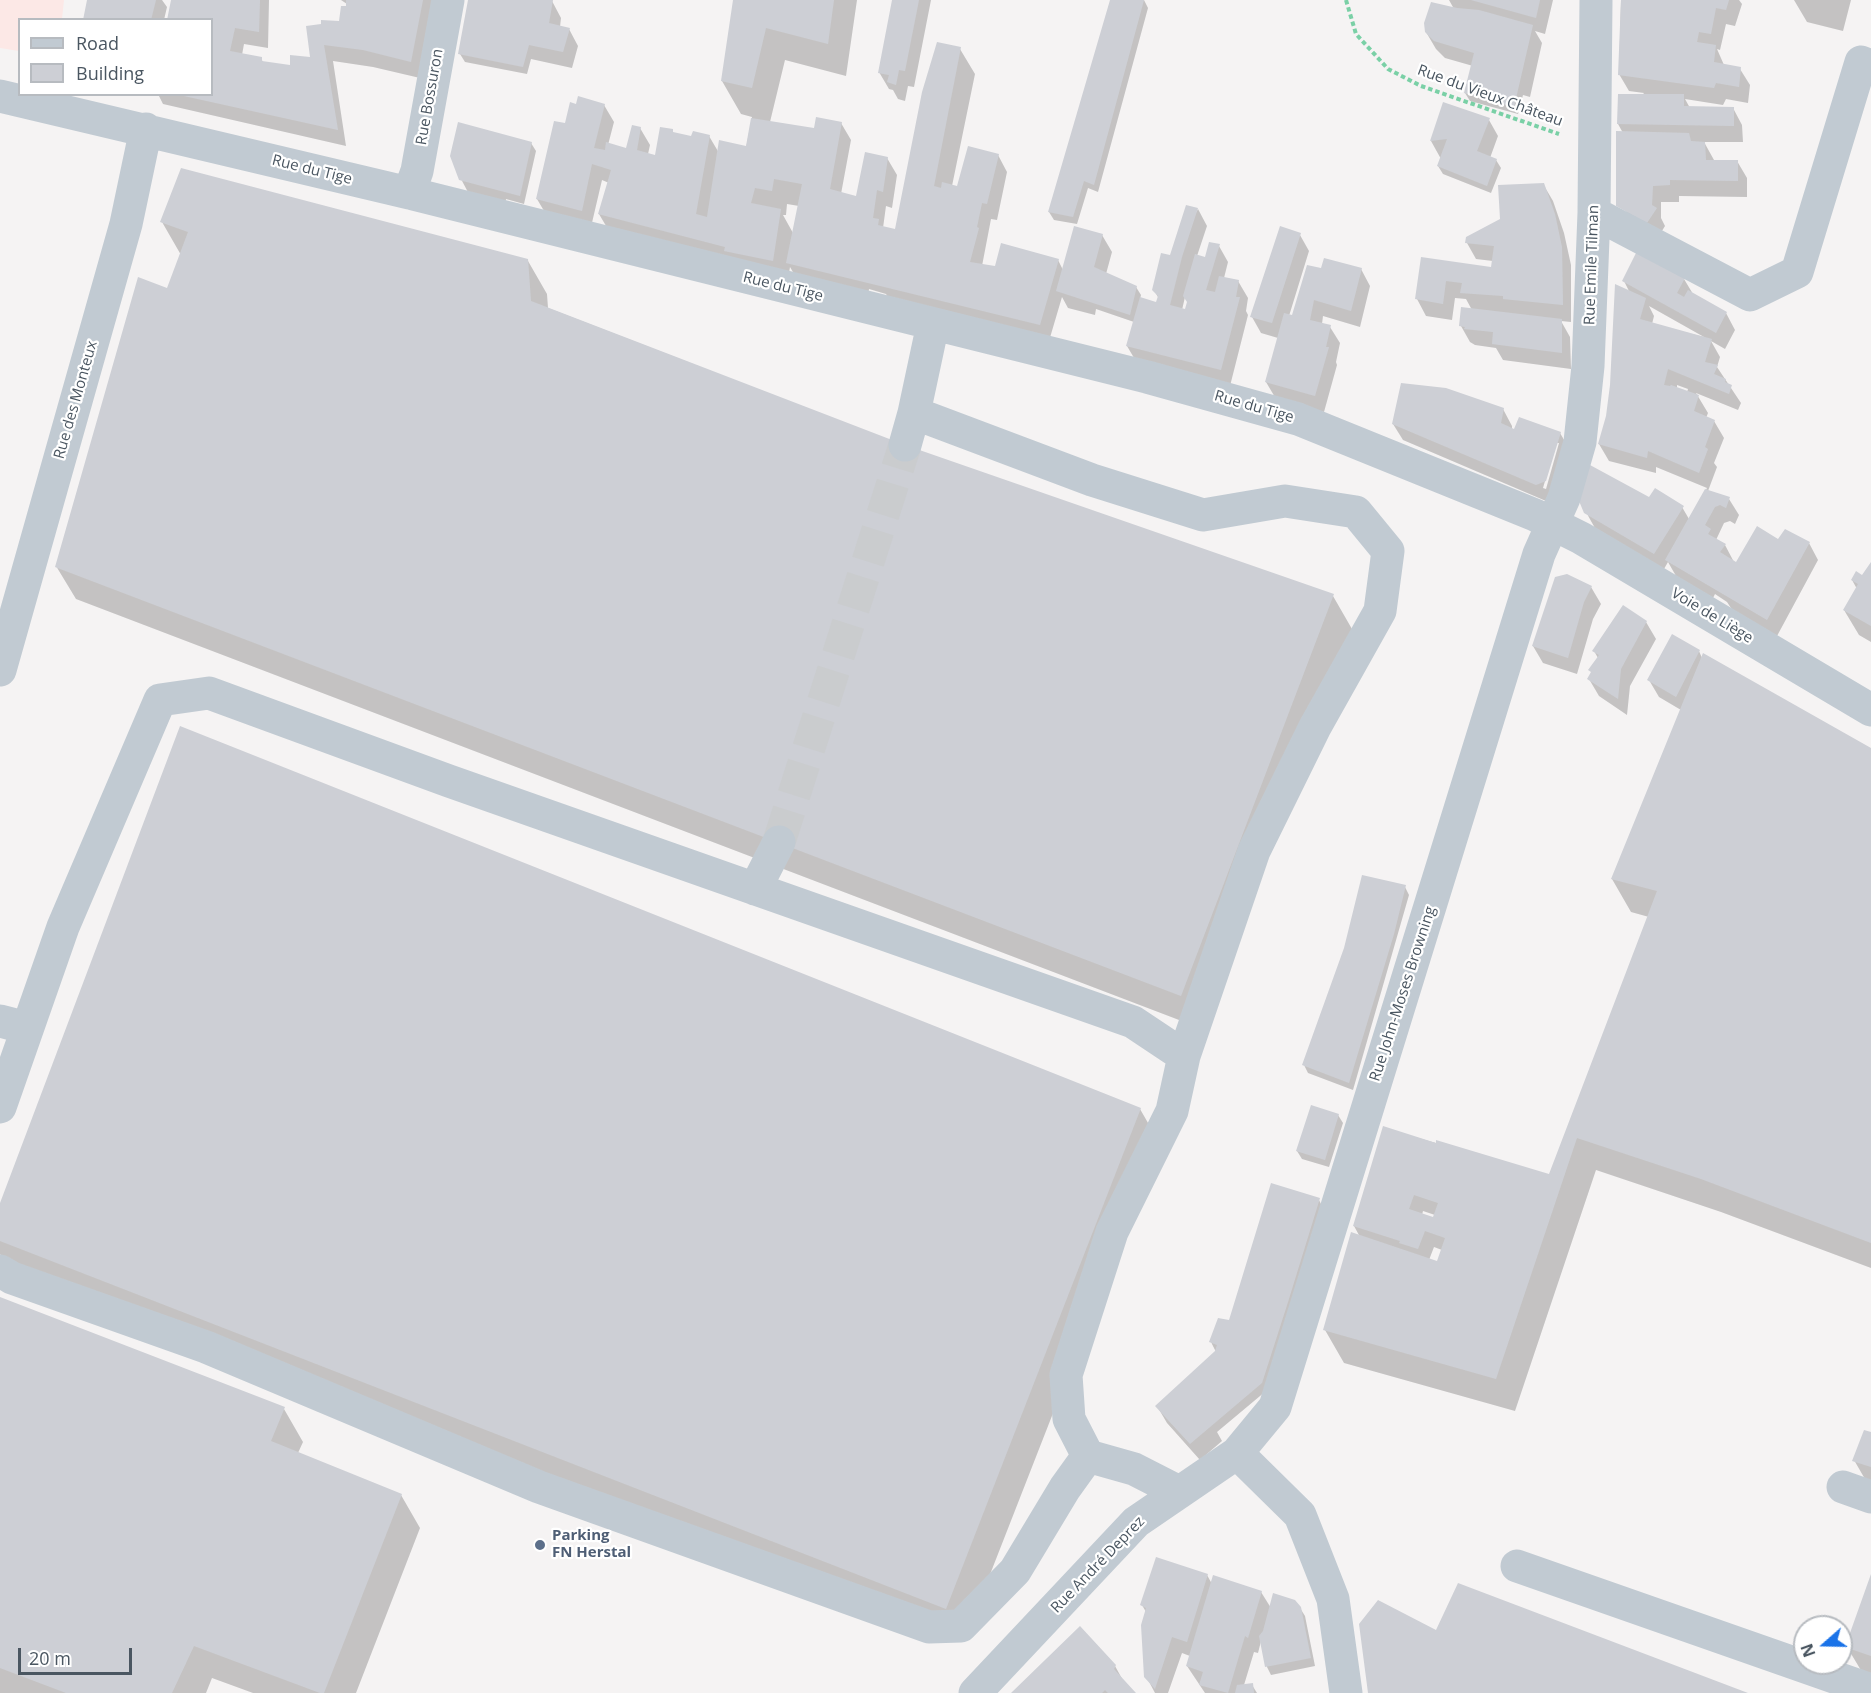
<!DOCTYPE html>
<meta charset="utf-8">
<style>
body{margin:0}
#map{position:relative;width:1871px;height:1693px;overflow:hidden;background:#f5f3f3;font-family:"Open Sans",sans-serif}
canvas{display:block}
.legend{position:absolute;left:18px;top:18px;width:195px;height:78px;box-sizing:border-box;background:#fff;border:2px solid #b7bbc0;margin:0;padding:8px 10px;list-style:none;font-size:18px;color:#4a5661}
.legend li{display:flex;align-items:center;gap:12px;height:30px}
.legend b{width:30px;border:2px solid #b7bbc0}
.north{position:absolute;left:1793px;top:1615px;width:60px;height:60px;box-sizing:border-box;background:#fff;border:2px solid #b7bbc0;border-radius:50%;rotate:250deg;font-size:16px;font-weight:700;line-height:24px;text-align:center;color:#4a5661}
.north::after{content:'';display:block;margin:auto;width:21px;height:27px;background:#1a73e8;clip-path:polygon(50% 0,100% 100%,50% 72%,0 100%)}
.scale{position:absolute;left:18px;top:1648px;width:114px;height:27px;box-sizing:border-box;border:3px solid #4a5661;border-top:0;padding-left:8px;font-size:18px;line-height:21px;white-space:nowrap;color:#4a5661;-webkit-text-stroke:4px #fff;paint-order:stroke}
</style>
<div id="map">
<canvas width="1871" height="1693"></canvas>
<ul class="legend">
<li><b style="height:8px;background:#c1cad2"></b>Road</li>
<li><b style="height:16px;background:#cdcfd5"></b>Building</li>
</ul>
<div class="north">N</div>
<div class="scale">20 m</div>
</div>
<script>
const g = document.querySelector('canvas').getContext('2d');
g.lineJoin = 'round';
function fillPath(path, color) {
  g.fillStyle = color;
  g.fill(path, 'evenodd');
}
function shape(rows) {
  const path = new Path2D();
  for (const r of rows) {
    path.moveTo(r[0], r[1]);
    for (let i = 2; i < r.length; i += 2) path.lineTo(r[i], r[i + 1]);
  }
  return path;
}
function strokePath(path, color, width, dash) {
  g.strokeStyle = color;
  g.lineWidth = width;
  g.lineCap = dash ? 'butt' : 'round';
  g.setLineDash(dash || []);
  g.stroke(path);
}
function write(font, color, halo, rows, align = 'center') {
  g.font = font + ' "Open Sans",sans-serif';
  g.lineWidth = 4.5;
  g.setLineDash([]);
  g.textBaseline = 'middle';
  g.strokeStyle = halo;
  g.fillStyle = color;
  for (const [text, x, y, turn = 0] of rows) {
    g.save();
    g.translate(x, y);
    g.rotate((+turn || 0) * Math.PI / 180);
    g.textAlign = isNaN(turn) ? turn : align;
    if (halo) g.strokeText(text, 0, 0);
    g.fillText(text, 0, 0);
    g.restore();
  }
}
fillPath(shape([
 [0,0,64,0,62,19,20,20,19,51,0,48]
]), '#fce8e6');
fillPath(shape([
 [89,0,162,0,167,7,164,20,84,20],
 [172,0,269,0,268,48,244,44,242,55,261,59,264,63,291,66,312,59,340,22,347,4,341,0,436,0,420,78,373,67,333,61,346,146,163,104,158,94,212,94,212,20],
 [470,0,552,1,561,18,560,27,569,29,578,46,572,68,531,59,527,74,465,62,460,54],
 [735,0,857,0,846,76,785,60,770,122,815,130,841,123,851,140,841,194,857,198,887,158,897,175,892,208,886,206,883,228,895,231,960,49,975,74,952,186,958,188,998,155,1007,172,997,220,991,219,982,266,996,268,1058,260,1063,270,1102,235,1112,252,1106,274,1136,287,1141,295,1140,299,1157,304,1159,299,1154,290,1198,209,1207,226,1197,256,1206,259,1219,246,1228,262,1224,278,1238,281,1248,298,1246,311,1248,315,1230,386,1137,363,1127,346,1134,322,1096,309,1095,315,1068,308,1062,297,1049,341,896,311,886,294,869,289,868,296,797,279,790,267,787,285,609,231,599,214,609,183,602,180,591,227,547,216,537,199,566,125,577,106,604,105,614,122,608,145,627,150,640,128,650,145,648,154,656,156,672,130,674,134,692,138,709,136,719,153,746,148,752,117,741,114,722,81],
 [787,204,799,206,793,233,783,215,786,215],
 [1185,297,1188,303,1187,311,1182,310],
 [894,0,931,0,914,87,908,86,905,101,898,99,893,90,889,89,879,72],
 [1111,0,1144,0,1148,8,1098,192,1088,188,1077,224,1054,220,1049,212],
 [1449,0,1553,0,1545,34,1535,31,1542,43,1530,97,1523,95,1518,114,1470,101,1465,93,1473,66,1445,58,1436,49,1426,32,1454,9],
 [1621,0,1739,0,1742,4,1735,26,1726,24,1720,50,1717,49,1724,65,1740,69,1750,85,1748,103,1726,99,1723,105,1685,99,1690,108,1733,108,1742,125,1743,142,1704,142,1714,160,1737,161,1747,178,1747,197,1679,196,1679,202,1661,202,1661,218,1665,226,1657,239,1627,223,1623,133,1618,124,1644,93,1629,91,1619,74],
 [1794,0,1851,0,1843,31,1807,22],
 [1444,104,1489,120,1498,136,1490,158,1496,160,1501,168,1491,193,1443,174,1438,166,1441,159,1431,141],
 [531,143,536,151,524,204,506,199,505,206,470,196,461,179],
 [1543,184,1553,201,1564,233,1571,265,1571,322,1561,321,1570,337,1571,369,1503,360,1496,348,1475,345,1470,342,1461,326,1472,310,1466,299,1455,298,1452,320,1426,316,1417,299,1422,259,1492,269,1493,261,1476,259,1467,243,1502,220],
 [162,222,528,261,547,294,548,308,905,446,1333,596,1352,629,1200,1028,76,599,56,566,181,255],
 [1300,235,1309,251,1289,316,1293,317,1323,270,1361,269,1370,286,1360,327,1323,316,1322,324,1330,327,1340,343,1336,362,1337,365,1324,412,1276,399,1266,382,1278,338,1261,333,1252,317],
 [1684,279,1693,294,1726,313,1735,330,1725,349,1711,341,1720,357,1717,367,1741,403,1738,410,1696,393,1708,413,1706,418,1714,421,1724,438,1714,463,1717,467,1708,491,1729,499,1739,515,1735,524,1730,521,1724,523,1716,540,1725,545,1735,564,1779,541,1809,543,1818,560,1777,636,1733,611,1727,602,1715,594,1713,598,1676,576,1668,562,1664,569,1596,530,1586,512,1650,499,1682,507,1689,519,1707,488,1656,467,1656,473,1609,461,1599,444,1608,416,1630,293,1624,281],
 [1649,306,1704,337,1652,324,1654,316],
 [1677,385,1688,389,1687,392,1677,388],
 [1503,409,1512,426,1512,430,1560,433,1570,450,1546,501,1403,440,1393,424],
 [1556,443,1559,443,1546,489,1543,488],
 [1871,564,1871,642,1859,635,1844,610,1857,589,1852,580,1862,577],
 [1591,587,1601,604,1593,619,1577,674,1543,663,1533,646],
 [1623,607,1646,622,1656,639,1630,686,1627,715,1599,696,1589,679,1598,658,1594,651],
 [1699,651,1702,658,1871,750,1871,1268,1721,1212,1596,1170,1515,1411,1344,1363,1325,1330,1360,1237,1354,1226,1384,1128,1550,1176,1649,917,1631,912,1612,879,1681,710,1659,697,1649,680],
 [1423,1211,1435,1215,1434,1219,1422,1215],
 [1434,1247,1442,1250,1438,1263,1429,1260],
 [1405,887,1409,895,1353,1090,1308,1073,1304,1065],
 [1140,1109,1159,1142,964,1641,8,1269,0,1254,0,1208],
 [1338,1115,1343,1123,1329,1167,1302,1159,1297,1151],
 [1319,1200,1323,1208,1266,1391,1217,1432,1222,1441,1200,1460,1167,1423,1157,1406,1216,1352,1211,1342,1230,1322],
 [0,1299,284,1409,303,1442,298,1453,401,1495,420,1528,356,1693,253,1693,212,1678,206,1693,0,1693],
 [1871,1433,1871,1486,1869,1486,1854,1460],
 [1207,1575,1212,1584,1261,1592,1271,1608,1300,1608,1305,1616,1315,1666,1271,1675,1267,1667,1261,1641,1258,1653,1254,1652,1244,1685,1252,1685,1257,1693,1205,1693,1187,1666,1190,1656,1182,1653,1168,1693,1155,1693,1146,1676,1146,1612,1142,1605],
 [1871,1578,1871,1675,1862,1672,1847,1647],
 [1115,1666,1125,1684,1134,1693,1013,1693]
]), '#0003');
fillPath(shape([
 [87,0,156,0,151,20,83,20],
 [171,0,260,0,259,32,235,28,230,51,262,57,262,61,290,65,290,55,310,57,306,26,321,24,321,20,339,21,341,6,346,6,346,0,423,0,411,62,363,50,324,45,338,130,184,96,212,94,212,20,167,20],
 [468,0,553,0,549,23,570,28,563,52,529,45,523,67,458,54],
 [733,0,834,0,828,44,766,28,752,88,721,81],
 [892,0,919,0,905,71,899,70,896,85,887,82,889,75,878,73],
 [1110,0,1144,0,1094,185,1084,181,1073,217,1048,212],
 [1471,0,1540,0,1536,18],
 [1621,0,1729,0,1726,10,1716,8,1711,34,1699,32,1697,42,1716,45,1714,62,1741,67,1739,87,1716,83,1714,88,1618,75],
 [1431,2,1457,8,1479,10,1533,25,1514,107,1464,93,1474,53,1434,41,1425,32,1424,23],
 [937,42,961,47,934,186,941,188,942,182,957,186,968,146,999,154,987,204,982,203,977,227,979,228,970,262,995,266,1001,243,1059,259,1040,325,786,263,802,184,774,179,772,191,755,188,751,203,781,209,773,261,724,251,725,247,598,214,611,170,592,164,582,211,536,199,554,121,565,123,570,102,576,104,578,96,605,104,594,148,605,150,606,142,626,148,632,125,641,127,637,150,655,155,660,127,673,129,673,132,691,136,693,131,710,135,696,214,707,217,719,140,746,146,751,118,814,128,816,117,842,122,830,189,856,196,865,152,888,157,883,192,877,190,873,218,879,219,878,225,895,229,922,92],
 [1618,94,1684,94,1684,106,1734,107,1734,126,1617,124],
 [1443,102,1490,118,1477,151,1497,159,1487,186,1437,166,1447,139,1430,141],
 [458,122,532,142,520,196,459,180,450,156],
 [1616,131,1689,133,1691,141,1705,142,1706,160,1738,160,1738,181,1670,180,1670,185,1653,186,1652,205,1657,208,1647,223,1616,206],
 [181,168,528,259,531,301,905,445,1334,594,1181,996,55,567,138,277,167,288,188,232,160,222],
 [1544,183,1555,214,1562,247,1563,305,1503,299,1503,296,1460,293,1462,283,1446,281,1443,304,1415,299,1421,257,1491,267,1494,246,1465,243,1466,237,1500,219,1498,185],
 [1186,205,1198,208,1182,257,1170,305,1185,309,1187,302,1183,296,1195,254,1205,257,1209,242,1220,244,1206,290,1215,292,1219,276,1239,280,1236,297,1240,297,1221,370,1126,346,1140,297,1156,302,1158,296,1152,290,1161,253,1170,255],
 [1074,226,1103,234,1094,267,1137,286,1130,315,1056,291],
 [1280,226,1301,233,1272,323,1250,317],
 [1637,251,1685,278,1677,293,1684,297,1688,290,1727,312,1716,333,1622,281],
 [1324,258,1362,268,1351,311,1314,300,1310,320,1331,325,1326,347,1329,347,1315,396,1265,382,1284,313,1292,315,1307,265,1321,268],
 [1615,284,1646,298,1640,319,1712,339,1705,362,1718,365,1714,374,1726,379,1725,382,1732,385,1729,394,1668,369,1664,385,1670,386,1671,385,1699,395,1694,411,1715,420,1705,447,1708,449,1699,473,1648,451,1647,458,1598,444,1606,416,1610,385],
 [1461,307,1562,319,1562,353,1492,344,1493,332,1464,329,1465,327,1459,326],
 [1401,383,1446,388,1504,408,1501,423,1514,429,1519,417,1561,432,1546,481,1536,485,1392,424],
 [1590,465,1649,497,1655,488,1684,506,1654,554,1584,513,1579,501],
 [1705,489,1730,497,1726,508,1720,505,1715,507,1705,525,1711,529,1708,534,1726,544,1720,552,1736,562,1757,526,1778,539,1785,529,1810,542,1767,620,1665,560],
 [1871,562,1871,626,1843,610,1858,584,1851,580,1856,571,1862,575],
 [1567,574,1592,586,1584,602,1568,658,1532,646,1555,577],
 [1623,605,1647,621,1621,669,1618,699,1587,679,1591,672,1588,670,1599,655,1592,651],
 [1672,634,1700,650,1676,697,1647,680],
 [1703,653,1871,748,1871,1243,1701,1179,1577,1138,1496,1379,1323,1330,1351,1232,1437,1261,1445,1238,1425,1231,1418,1249,1399,1243,1400,1241,1353,1226,1383,1126,1436,1143,1436,1140,1549,1174,1657,891,1611,879],
 [1414,1195,1438,1203,1433,1217,1409,1209],
 [180,726,1141,1108,946,1609,0,1241,0,1203],
 [1362,875,1406,885,1394,934,1349,1083,1302,1065,1344,948],
 [1311,1105,1339,1114,1325,1160,1296,1151],
 [1271,1183,1320,1198,1288,1302,1262,1383,1190,1444,1155,1406,1215,1351,1217,1345,1209,1342,1218,1318,1229,1320],
 [0,1297,285,1407,271,1441,402,1494,324,1693,320,1693,194,1646,172,1693,66,1693,0,1668],
 [1864,1430,1871,1432,1871,1467,1852,1461],
 [1156,1557,1208,1574,1187,1642,1172,1637,1155,1689,1144,1677,1141,1625,1146,1608,1140,1605],
 [1871,1574,1871,1656,1845,1647],
 [1213,1575,1262,1591,1248,1638,1245,1636,1228,1693,1199,1685,1203,1672,1186,1666],
 [1458,1583,1748,1693,1368,1693,1359,1624,1378,1600,1436,1630],
 [1273,1593,1295,1600,1301,1607,1311,1658,1265,1667,1259,1636,1263,1631],
 [1080,1626,1116,1665,1114,1669,1136,1693,1108,1693,1105,1690,1102,1693,1011,1693],
 [1253,1683,1254,1693,1235,1693,1237,1685]
]), '#cdcfd5');
strokePath(shape([
 [779,842,905,445]
]), '#caccce', 33, [33, 16]);
strokePath(shape([
 [1346,0,1356,34,1388,69,1421,86,1559,134]
]), '#7ad0a6', 4, [4.5, 3]);
strokePath(shape([
 [0,96,409,193,1147,377,1298,419,1535,515,1581,538,1871,710],
 [409,193,417,171,448,0],
 [1594,213,1750,295,1797,272,1861,62,1871,66],
 [914,413,1092,480,1203,515,1285,501,1356,512,1388,551,1380,611,1315,727,1254,851,1184,1056],
 [905,445,914,413,933,324],
 [0,670,126,224,146,129],
 [755,889,779,842],
 [0,1021,27,1028],
 [0,1107,63,927,160,700,209,693,449,781,1133,1022,1184,1056,1172,1111,1112,1232,1066,1375,1069,1419,1088,1456,1134,1469,1179,1492],
 [0,1271,12,1278,206,1347,539,1487,929,1627,961,1626,1015,1571,1065,1488,1088,1456],
 [1237,1453,1300,1515,1333,1599,1346,1693],
 [1843,1487,1871,1497],
 [1517,1566,1871,1690],
 [975,1693,1136,1522,1237,1453,1275,1407,1539,554,1564,498,1580,442,1588,366,1594,213,1596,0]
]), '#c1cad2', 33);
for (const [x, y, r, color] of [
 [540,1545,6,"#5c6f8a"]
]) {
  const dot = new Path2D();
  dot.arc(x, y, r, 0, 2 * Math.PI);
  g.fillStyle = color;
  g.fill(dot);
  strokePath(dot, '#fff', 2);
}
write('15px', '#4a5661', '#fff', [
 ["Rue du Vieux Château",1490,96,20],
 ["Rue Bossuron",430,97,-80],
 ["Rue du Tige",312,170,14],
 ["Rue Emile Tilman",1592,265,-88],
 ["Rue du Tige",783,287,14],
 ["Rue des Monteux",76,400,-74],
 ["Rue du Tige",1254,407,16],
 ["Voie de Liège",1712,616,31],
 ["Rue John-Moses Browning",1403,994,-72],
 ["Rue André Deprez",1098,1565,-46]
]);
write('bold 15px', '#4e5e75', '#fff', [
 ["Parking",552,1536],
 ["FN Herstal",552,1553]
], 'left');
</script>
